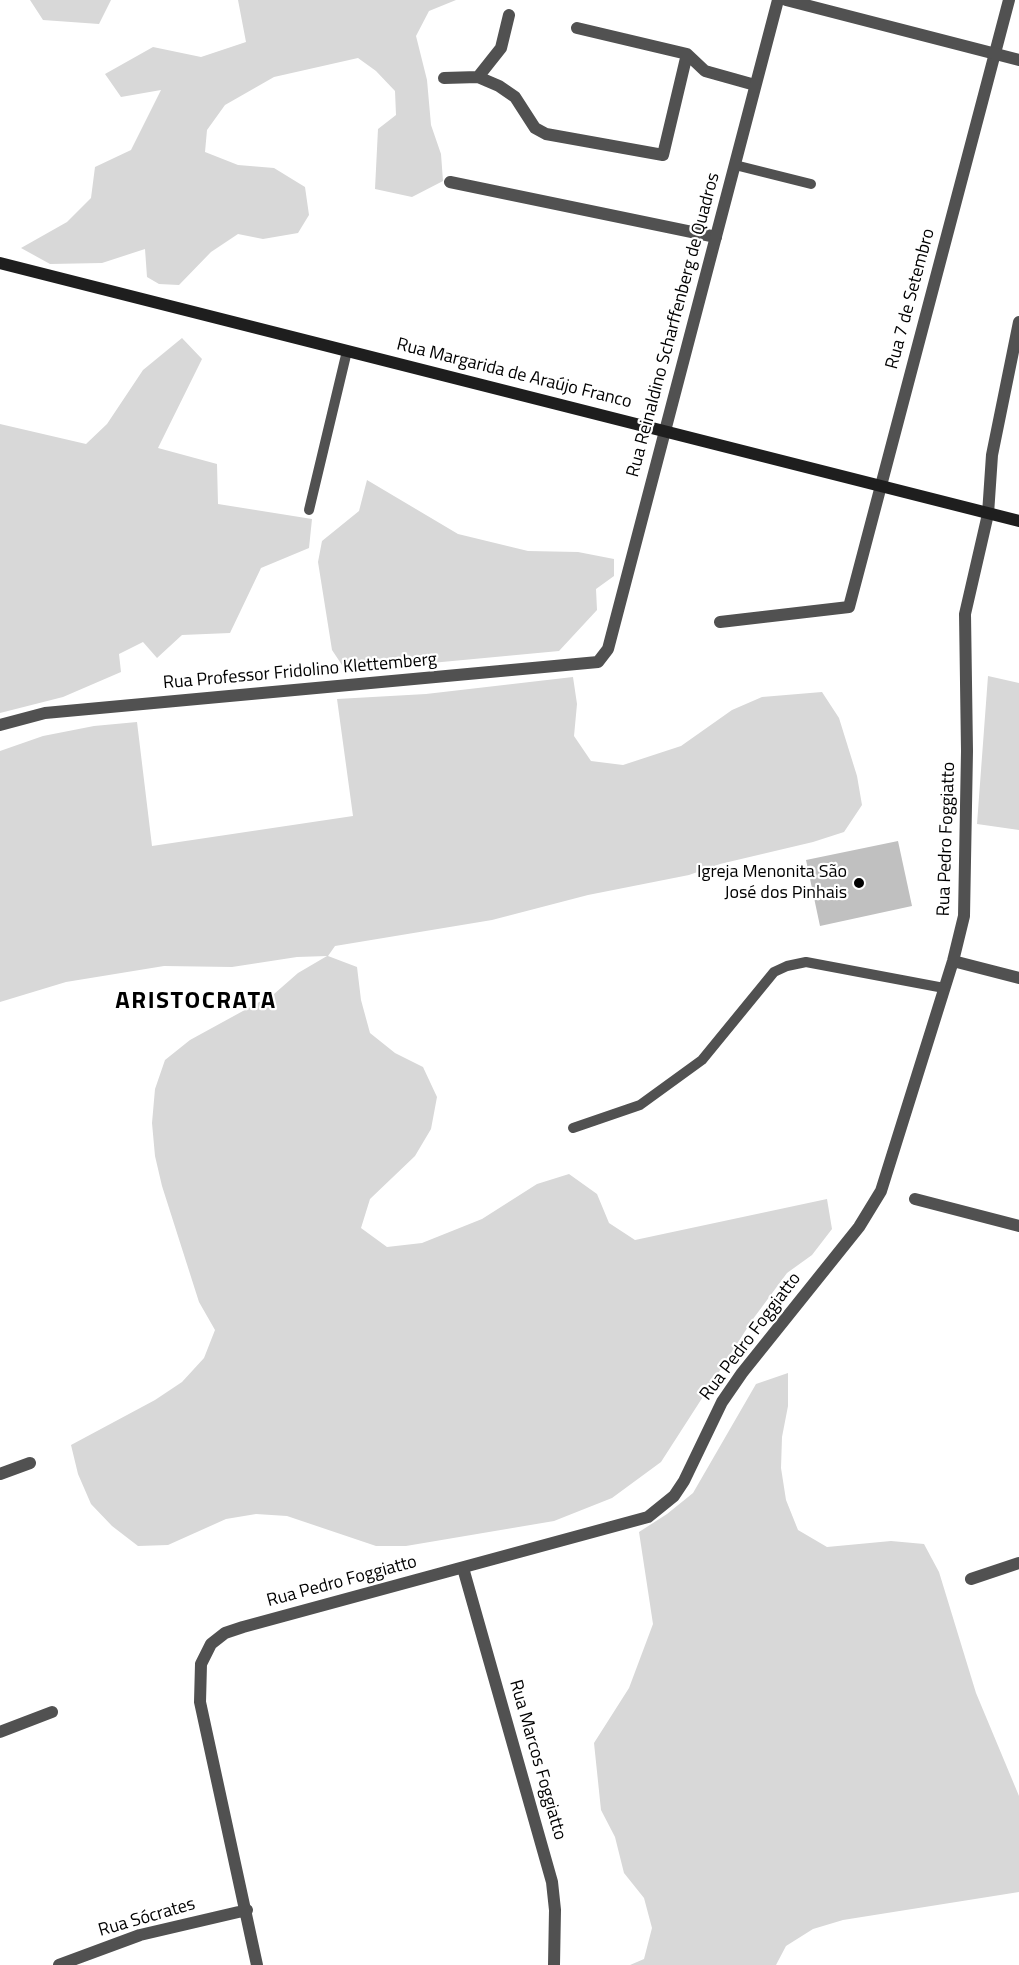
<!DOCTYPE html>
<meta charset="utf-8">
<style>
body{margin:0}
canvas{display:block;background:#fff}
</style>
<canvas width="1019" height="1965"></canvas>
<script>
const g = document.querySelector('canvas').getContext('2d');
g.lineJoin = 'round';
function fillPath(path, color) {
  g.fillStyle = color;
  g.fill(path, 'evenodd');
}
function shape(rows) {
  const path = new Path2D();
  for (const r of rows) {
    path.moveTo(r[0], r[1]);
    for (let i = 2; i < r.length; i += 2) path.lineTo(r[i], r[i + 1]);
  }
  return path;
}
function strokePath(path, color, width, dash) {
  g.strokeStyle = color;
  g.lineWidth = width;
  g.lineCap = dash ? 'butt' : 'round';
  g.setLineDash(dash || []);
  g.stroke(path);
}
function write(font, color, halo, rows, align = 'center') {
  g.font = font + ' "Titillium Web",sans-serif';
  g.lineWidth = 4.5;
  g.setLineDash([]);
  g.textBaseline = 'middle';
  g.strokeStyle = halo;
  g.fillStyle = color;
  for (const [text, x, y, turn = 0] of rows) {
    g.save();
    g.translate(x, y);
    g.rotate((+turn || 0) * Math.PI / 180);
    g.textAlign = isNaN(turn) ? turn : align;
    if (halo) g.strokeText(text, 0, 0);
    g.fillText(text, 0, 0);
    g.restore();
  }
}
fillPath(shape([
 [30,0,111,0,99,24,43,20],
 [238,0,456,0,429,11,416,36,427,80,431,125,441,154,443,181,412,197,375,189,378,129,396,115,395,91,376,71,358,58,274,77,225,105,207,130,205,152,238,165,274,168,305,187,309,215,298,233,263,239,238,234,211,252,179,285,159,284,147,277,145,249,102,263,50,264,21,248,67,222,91,198,95,167,131,150,161,90,121,97,105,74,153,47,201,57,246,42],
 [182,338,202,359,158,448,217,464,218,504,312,519,309,548,261,568,230,633,182,635,157,658,143,642,119,654,121,672,63,697,0,713,0,424,86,444,107,424,143,370],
 [367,480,458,534,528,551,578,552,614,559,614,576,596,589,597,610,559,651,346,671,332,650,318,562,322,541,359,511],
 [988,676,1019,683,1019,830,977,824],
 [573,677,577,704,574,736,591,761,623,765,681,746,732,710,762,697,822,692,839,718,857,776,862,805,844,832,813,842,720,864,689,875,588,895,492,920,335,946,328,956,357,967,361,1000,370,1033,395,1053,423,1067,437,1097,431,1129,415,1156,370,1199,361,1228,387,1247,422,1243,482,1219,537,1184,569,1174,597,1194,609,1223,635,1240,827,1199,832,1229,812,1255,787,1273,753,1319,661,1462,612,1498,554,1521,406,1546,376,1546,287,1516,256,1514,226,1519,168,1545,138,1546,112,1526,91,1504,78,1474,71,1445,155,1400,182,1382,204,1358,215,1330,199,1302,162,1186,155,1156,152,1123,155,1089,165,1060,190,1040,274,994,298,973,327,956,297,957,232,967,164,966,66,982,0,1002,0,751,43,736,94,726,137,722,152,846,353,816,337,699,426,694],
 [788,1373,788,1406,782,1437,781,1468,786,1500,798,1530,827,1547,891,1541,924,1544,939,1572,976,1693,1019,1796,1019,1892,843,1920,813,1929,786,1946,776,1965,630,1965,644,1959,652,1928,644,1898,624,1873,615,1837,601,1810,594,1743,629,1688,653,1624,639,1532,667,1514,693,1493,756,1384]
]), '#d8d8d8');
fillPath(shape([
 [898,841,912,906,820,926,806,860]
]), '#c0c0c0');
strokePath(shape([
 [735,165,811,184],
 [309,510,347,351],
 [573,1128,640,1105,702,1060,774,972,787,966,806,962,944,988]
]), '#515151', 10);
strokePath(shape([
 [577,28,687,54,705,71,755,85],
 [478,77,501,48,509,15],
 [444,78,478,77,499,86,515,97,535,128,546,134,663,155,687,54],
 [450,182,716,237],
 [720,622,849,607,1009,0],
 [0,725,45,713,598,662,608,649,665,431],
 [953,961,1019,978],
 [915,1199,1019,1226],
 [0,1474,30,1463],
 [463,1568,552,1882,555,1910,554,1965],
 [971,1579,1019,1563],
 [0,1732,52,1712],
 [59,1965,140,1935,247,1910],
 [257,1965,200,1702,201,1664,211,1644,225,1633,243,1627,648,1517,674,1496,684,1481,722,1402,742,1373,859,1227,881,1191,953,961,964,916,967,751,965,614,988,514,992,455,1019,322]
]), '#515151', 12);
strokePath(shape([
 [786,0,1019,60],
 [665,431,778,0]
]), '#515151', 12);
strokePath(shape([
 [0,263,1019,521]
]), '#1e1e1e', 12);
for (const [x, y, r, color] of [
 [859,883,6,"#000"]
]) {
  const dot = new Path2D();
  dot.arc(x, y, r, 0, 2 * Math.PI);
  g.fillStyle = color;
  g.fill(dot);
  strokePath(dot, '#fff', 2);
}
write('18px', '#000', '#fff', [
 ["Rua 7 de Setembro",911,299,-75],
 ["Rua Reinaldino Scharffenberg de Quadros",674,325,-75],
 ["Rua Margarida de Araújo Franco",514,374,14],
 ["Rua Professor Fridolino Klettemberg",300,672,-5],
 ["Rua Pedro Foggiatto",947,839,-88],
 ["Rua Pedro Foggiatto",751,1337,-53],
 ["Rua Pedro Foggiatto",342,1582,-15],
 ["Rua Marcos Foggiatto",537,1760,74],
 ["Rua Sócrates",147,1918,-16]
]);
write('18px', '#000', '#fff', [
 ["Igreja Menonita São",847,873],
 ["José dos Pinhais",847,894]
], 'right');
g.letterSpacing = '1.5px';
write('bold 24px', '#000', '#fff', [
 ["ARISTOCRATA",196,1002]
]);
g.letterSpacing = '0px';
</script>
